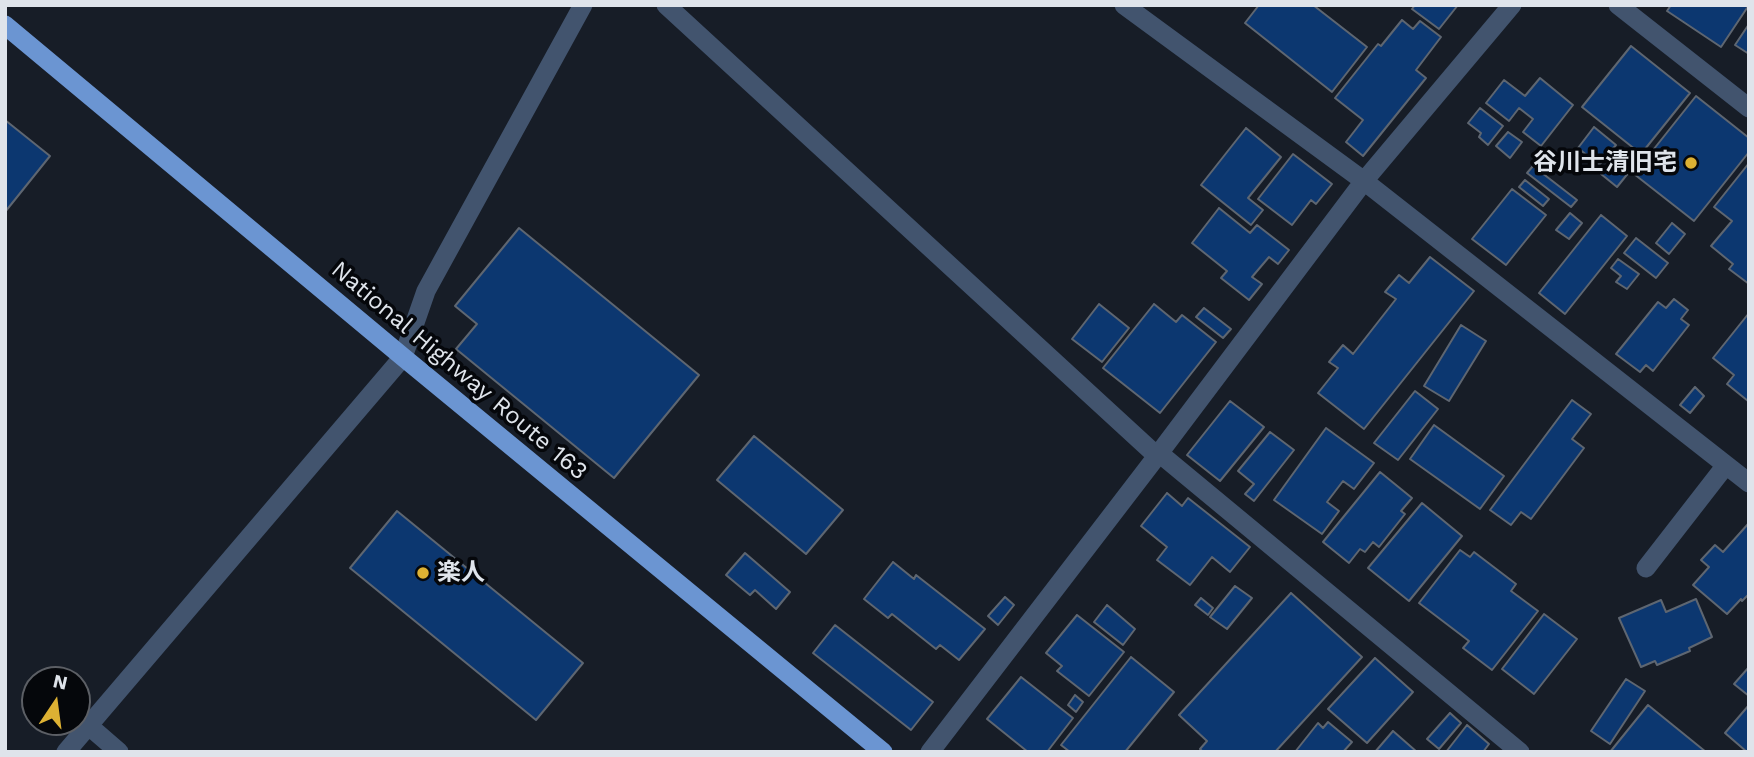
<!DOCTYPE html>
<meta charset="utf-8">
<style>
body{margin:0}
#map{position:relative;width:1754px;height:757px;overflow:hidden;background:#171d27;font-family:"Work Sans",sans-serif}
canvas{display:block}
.frame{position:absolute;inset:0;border:7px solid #dfe4eb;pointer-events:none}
.north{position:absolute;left:21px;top:666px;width:70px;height:70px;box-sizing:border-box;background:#05070b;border:2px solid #5c5f65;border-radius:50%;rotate:13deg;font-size:19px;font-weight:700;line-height:28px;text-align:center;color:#dfe4eb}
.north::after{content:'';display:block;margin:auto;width:24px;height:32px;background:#ddb133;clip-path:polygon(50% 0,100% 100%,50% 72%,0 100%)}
</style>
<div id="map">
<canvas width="1754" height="757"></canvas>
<div class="frame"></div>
<div class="north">N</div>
</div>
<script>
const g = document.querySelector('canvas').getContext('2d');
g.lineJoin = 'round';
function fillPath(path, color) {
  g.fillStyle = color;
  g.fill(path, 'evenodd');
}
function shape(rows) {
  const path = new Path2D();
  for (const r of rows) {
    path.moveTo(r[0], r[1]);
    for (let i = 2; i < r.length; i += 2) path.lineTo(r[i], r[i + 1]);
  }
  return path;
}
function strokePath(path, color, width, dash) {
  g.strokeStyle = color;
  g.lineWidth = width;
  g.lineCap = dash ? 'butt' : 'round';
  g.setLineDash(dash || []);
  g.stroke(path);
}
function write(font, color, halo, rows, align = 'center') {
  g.font = font + ' "Work Sans","Noto Sans JP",sans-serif';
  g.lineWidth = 7;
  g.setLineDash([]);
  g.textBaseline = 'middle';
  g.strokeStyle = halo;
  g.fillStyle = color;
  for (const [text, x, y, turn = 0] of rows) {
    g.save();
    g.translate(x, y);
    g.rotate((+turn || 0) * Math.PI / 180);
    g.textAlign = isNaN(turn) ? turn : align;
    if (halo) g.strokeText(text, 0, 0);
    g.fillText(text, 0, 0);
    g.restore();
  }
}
const building = shape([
 [1259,5,1313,5,1367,47,1332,92,1245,23,1259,5],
 [1415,5,1458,5,1439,29,1412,9,1415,5],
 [1671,5,1749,5,1721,47,1667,11,1671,5],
 [1402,20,1413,29,1420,21,1441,37,1416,70,1426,78,1363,156,1346,142,1363,120,1335,98,1378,44,1381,46,1402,20],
 [1749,24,1749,54,1735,45,1749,24],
 [1631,46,1690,93,1641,154,1582,107,1631,46],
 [1540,78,1573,105,1541,146,1523,132,1533,119,1519,108,1509,121,1486,103,1504,80,1525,96,1540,78],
 [1696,96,1749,138,1749,152,1694,221,1634,174,1696,96],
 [1480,108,1503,126,1488,145,1479,137,1481,133,1468,123,1480,108],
 [5,120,50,156,5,212,5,120],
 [1594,127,1616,145,1599,165,1578,148,1594,127],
 [1246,128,1281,157,1248,198,1263,210,1251,225,1201,185,1246,128],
 [1508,132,1522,142,1510,158,1496,146,1508,132],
 [1621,148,1638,161,1617,187,1601,174,1621,148],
 [1293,154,1332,184,1316,204,1311,200,1292,225,1258,199,1293,154],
 [1749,163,1749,284,1729,269,1733,264,1711,246,1732,221,1714,207,1749,163],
 [1533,166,1577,200,1571,207,1527,173,1533,166],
 [1525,180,1549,199,1543,206,1519,187,1525,180],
 [1512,189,1546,215,1506,265,1472,239,1512,189],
 [1219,208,1250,233,1257,225,1289,250,1278,264,1269,257,1252,277,1262,284,1249,300,1221,278,1227,271,1192,243,1219,208],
 [1570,213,1582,223,1569,239,1556,230,1570,213],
 [1601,215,1627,236,1565,314,1539,293,1601,215],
 [1672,223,1685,234,1669,254,1656,243,1672,223],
 [519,228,699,375,614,478,456,349,477,324,455,306,519,228],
 [1636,238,1668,263,1656,278,1624,253,1636,238],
 [1430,257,1474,291,1364,429,1318,393,1338,368,1329,362,1343,345,1353,354,1396,299,1385,292,1399,275,1409,283,1430,257],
 [1618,259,1639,274,1627,289,1616,282,1621,276,1611,268,1618,259],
 [1674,299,1688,310,1681,319,1689,325,1653,371,1646,365,1640,372,1616,354,1658,302,1666,308,1674,299],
 [1099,304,1129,328,1102,362,1072,339,1099,304],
 [1154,304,1176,322,1182,315,1216,342,1160,413,1103,368,1154,304],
 [1204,308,1231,329,1223,338,1196,317,1204,308],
 [1749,313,1749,401,1748,401,1727,384,1734,375,1713,358,1749,313],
 [1461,325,1486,341,1449,401,1424,386,1461,325],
 [1695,387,1704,396,1690,413,1680,405,1695,387],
 [1415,391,1438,409,1398,460,1374,443,1415,391],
 [1572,400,1591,414,1572,439,1584,448,1531,519,1521,512,1511,525,1490,510,1572,400],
 [1230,401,1264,427,1220,481,1187,455,1230,401],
 [1434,425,1504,476,1480,509,1410,459,1434,425],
 [1326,428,1374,463,1354,489,1343,481,1327,502,1339,511,1322,534,1274,500,1326,428],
 [1270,432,1294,450,1254,501,1245,494,1254,484,1238,471,1270,432],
 [754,436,843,510,806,554,717,480,754,436],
 [1380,472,1412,498,1401,511,1405,514,1379,547,1373,542,1365,552,1360,549,1349,563,1323,542,1380,472],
 [1167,493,1182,506,1188,498,1250,547,1230,572,1212,557,1190,585,1157,560,1167,547,1141,526,1167,493],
 [1422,503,1462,536,1409,601,1368,568,1422,503],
 [397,511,583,663,536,720,350,568,397,511],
 [1748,524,1749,594,1742,601,1741,599,1727,614,1693,585,1709,567,1701,560,1715,545,1723,552,1748,524],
 [1460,550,1470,557,1474,552,1516,584,1511,591,1538,611,1492,670,1463,648,1469,641,1419,603,1460,550],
 [745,553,790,592,776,609,755,590,750,595,726,575,745,553],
 [893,562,914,579,916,575,985,629,959,660,940,645,936,649,892,614,888,618,864,599,893,562],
 [1235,586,1252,598,1227,629,1210,617,1235,586],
 [1291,593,1362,657,1275,752,1203,752,1200,749,1207,741,1179,715,1291,593],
 [1005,597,1014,605,998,625,988,616,1005,597],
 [1201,598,1213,608,1208,615,1195,605,1201,598],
 [1696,599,1712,637,1689,648,1690,651,1657,665,1655,661,1641,667,1619,618,1661,600,1666,612,1696,599],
 [1107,605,1135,629,1123,645,1094,622,1107,605],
 [1544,614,1577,639,1534,694,1502,669,1544,614],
 [1077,615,1124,652,1089,696,1057,671,1062,666,1046,653,1077,615],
 [835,625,933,702,911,730,813,653,835,625],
 [1131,657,1174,692,1125,752,1070,752,1061,745,1131,657],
 [1375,658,1413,692,1367,743,1328,709,1375,658],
 [1749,667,1749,696,1734,684,1749,667],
 [1021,677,1073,718,1047,752,1028,752,987,719,1021,677],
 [1626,679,1645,691,1610,744,1591,731,1626,679],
 [1075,695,1083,702,1076,712,1068,705,1075,695],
 [1648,705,1706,752,1610,752,1648,705],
 [1749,705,1749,752,1747,752,1725,733,1749,705],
 [1450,713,1461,723,1439,749,1427,739,1450,713],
 [1328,722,1352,742,1343,752,1295,752,1318,723,1323,728,1328,722],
 [1467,725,1489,744,1483,752,1446,752,1467,725],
 [1393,731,1417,752,1375,752,1393,731]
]);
fillPath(building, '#0c3770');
strokePath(building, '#5e6671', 2);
strokePath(shape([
 [666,5,1157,456],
 [1124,5,1364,181,1749,483],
 [1618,5,1749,108],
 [1159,453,1520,752],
 [1646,568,1726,465],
 [89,726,119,752],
 [66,752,403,357,426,291,583,5],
 [930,752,1157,456,1364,181,1512,5]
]), '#42546e', 19);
strokePath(shape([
 [5,25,403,357,883,752]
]), '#6b95d2', 19);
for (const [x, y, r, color] of [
 [1691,163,7,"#ddb133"],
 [423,573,7,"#ddb133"]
]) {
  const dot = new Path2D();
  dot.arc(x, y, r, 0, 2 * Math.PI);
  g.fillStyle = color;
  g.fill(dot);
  strokePath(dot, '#05070b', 2.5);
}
write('bold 24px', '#dfe4eb', '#05070b', [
 ["谷川士清旧宅",1677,163],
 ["楽人",437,573,"left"]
], 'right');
write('24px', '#dfe4eb', '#05070b', [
 ["National Highway Route 163",459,371,40]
]);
</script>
